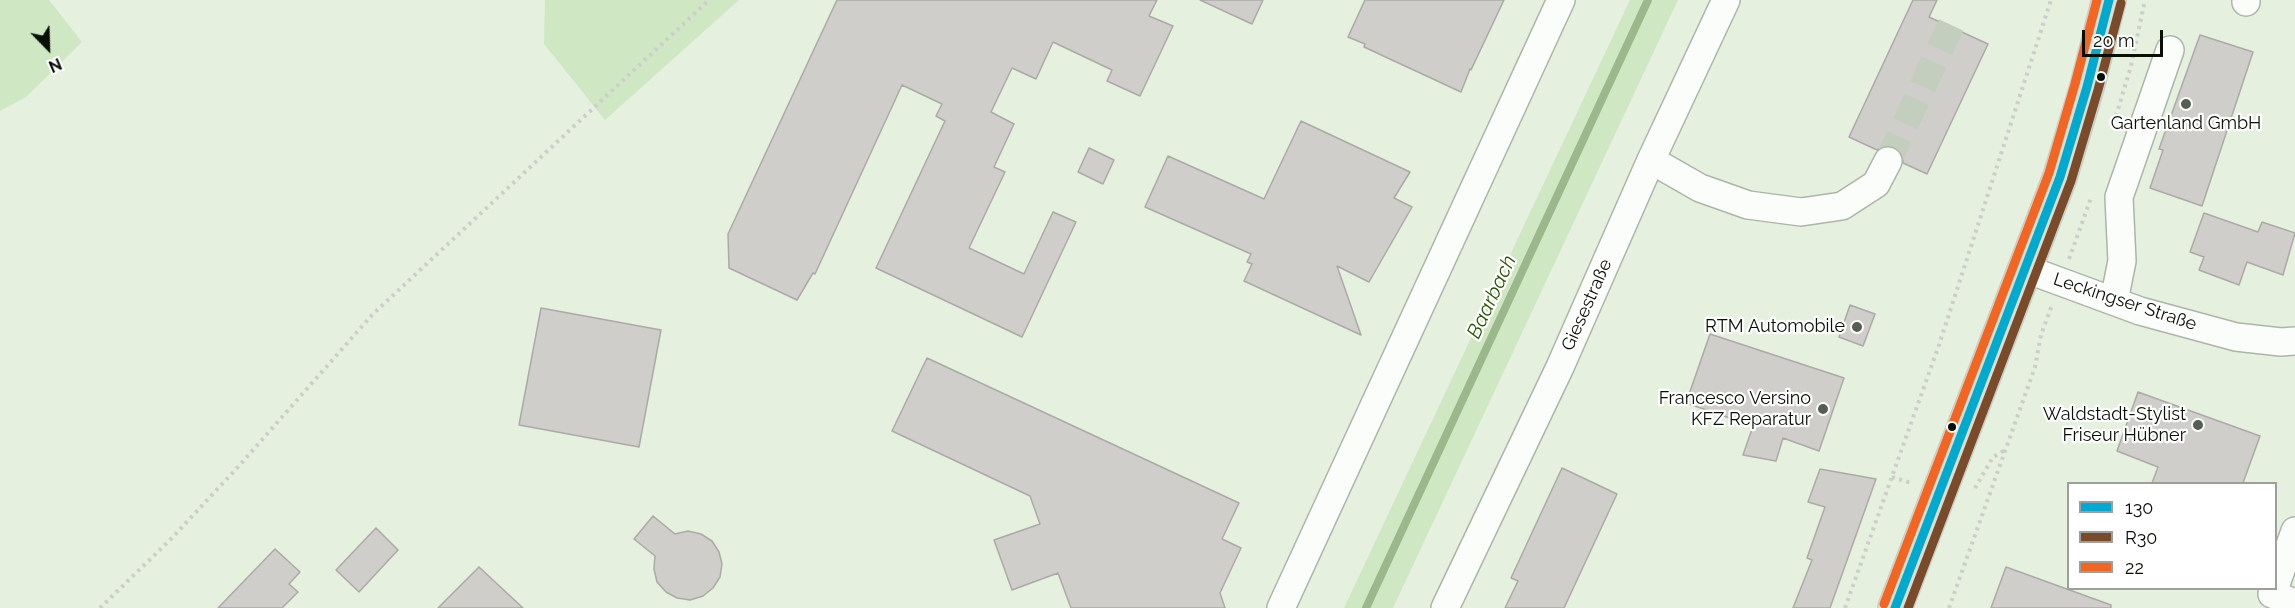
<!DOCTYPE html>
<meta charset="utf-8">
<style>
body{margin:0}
#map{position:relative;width:2295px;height:608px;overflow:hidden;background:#e5f0df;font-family:Raleway,sans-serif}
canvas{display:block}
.legend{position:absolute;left:2067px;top:482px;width:210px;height:108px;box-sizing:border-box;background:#fff;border:2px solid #9c9f9b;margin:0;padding:8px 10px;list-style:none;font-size:18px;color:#080f06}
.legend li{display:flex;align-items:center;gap:12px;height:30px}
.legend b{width:30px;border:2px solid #9c9f9b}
.north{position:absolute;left:18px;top:18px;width:60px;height:60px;-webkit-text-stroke:4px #fff;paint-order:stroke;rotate:157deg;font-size:16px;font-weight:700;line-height:24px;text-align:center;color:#080f06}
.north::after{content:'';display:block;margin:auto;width:21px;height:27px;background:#080f06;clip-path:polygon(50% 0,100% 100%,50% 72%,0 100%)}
.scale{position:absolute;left:2082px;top:30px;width:81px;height:27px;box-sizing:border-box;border:3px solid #080f06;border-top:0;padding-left:8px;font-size:18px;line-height:21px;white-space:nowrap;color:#080f06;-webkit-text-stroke:4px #fff;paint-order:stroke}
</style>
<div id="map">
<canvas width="2295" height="608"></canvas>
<ul class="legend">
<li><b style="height:8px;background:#00a9ce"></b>130</li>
<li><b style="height:8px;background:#7a4b2a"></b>R30</li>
<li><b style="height:8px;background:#f26522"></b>22</li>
</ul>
<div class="north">N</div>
<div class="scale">20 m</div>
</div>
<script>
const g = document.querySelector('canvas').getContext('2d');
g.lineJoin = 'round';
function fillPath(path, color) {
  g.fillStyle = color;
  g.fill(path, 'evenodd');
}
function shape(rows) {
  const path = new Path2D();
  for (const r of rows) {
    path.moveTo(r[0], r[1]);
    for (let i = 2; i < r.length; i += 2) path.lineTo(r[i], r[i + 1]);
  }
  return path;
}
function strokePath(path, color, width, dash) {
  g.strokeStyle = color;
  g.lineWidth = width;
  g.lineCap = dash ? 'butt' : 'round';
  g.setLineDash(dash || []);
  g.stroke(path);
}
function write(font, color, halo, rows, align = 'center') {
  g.font = font + ' Raleway,sans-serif';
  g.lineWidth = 4.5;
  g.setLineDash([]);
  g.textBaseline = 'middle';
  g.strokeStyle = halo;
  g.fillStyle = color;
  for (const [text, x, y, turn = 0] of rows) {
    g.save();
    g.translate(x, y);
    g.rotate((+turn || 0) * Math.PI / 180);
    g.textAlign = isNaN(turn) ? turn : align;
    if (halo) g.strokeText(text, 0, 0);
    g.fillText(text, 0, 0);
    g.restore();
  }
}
fillPath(shape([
 [0,0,49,0,82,42,26,97,0,111],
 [545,0,739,0,605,120,544,44],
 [1630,0,1678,0,1393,608,1344,608]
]), '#d0e7c4');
strokePath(shape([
 [1366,608,1648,0]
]), '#9bb78b', 8);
const building = shape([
 [837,0,1157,0,1149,16,1173,26,1140,96,1107,81,1112,70,1053,42,1036,79,1012,68,991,112,1014,124,994,167,1005,172,969,248,1024,274,1053,212,1076,222,1022,337,876,268,945,121,936,116,942,104,902,85,815,274,813,273,797,300,729,268,728,234,837,0],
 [1200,0,1263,0,1252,24,1200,0],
 [1365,0,1504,0,1471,70,1470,69,1461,92,1364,47,1365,44,1348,37,1365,0],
 [1913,0,1937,0,1929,17,1988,44,1927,174,1903,163,1902,153,1895,147,1887,145,1877,150,1849,137,1913,0],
 [2200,35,2253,52,2202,206,2150,188,2163,150,2159,149,2200,35],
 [1301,121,1410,172,1394,198,1412,207,1369,282,1337,266,1361,335,1244,281,1252,264,1247,262,1251,254,1145,207,1168,156,1264,199,1301,121],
 [1089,148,1114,160,1103,184,1078,172,1089,148],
 [2204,213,2258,232,2262,222,2295,233,2283,275,2247,262,2239,285,2199,270,2204,257,2190,252,2204,213],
 [1850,305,1875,314,1863,346,1839,337,1850,305],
 [541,308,661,330,639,447,519,425,541,308],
 [1710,334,1844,378,1819,451,1783,438,1776,461,1743,455,1753,426,1686,403,1710,334],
 [927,358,1239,503,1222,539,1241,548,1220,593,1225,608,1071,608,1058,573,1012,590,994,540,1040,524,1030,496,892,431,927,358],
 [2138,392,2260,436,2243,483,2152,483,2158,467,2117,451,2138,392],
 [1562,468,1617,494,1564,608,1505,608,1518,581,1511,578,1562,468],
 [1820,469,1876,479,1830,608,1793,608,1812,560,1807,558,1825,507,1808,502,1820,469],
 [653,516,675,534,688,531,701,534,712,541,719,552,722,564,720,577,713,588,703,596,690,600,677,598,666,592,657,582,654,569,655,556,634,539,653,516],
 [376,528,398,550,359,592,336,570,376,528],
 [275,549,300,572,289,584,298,592,282,608,218,608,275,549],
 [479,567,523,608,438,608,479,567],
 [2006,567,2111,605,2111,608,1991,608,2006,567]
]);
fillPath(building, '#d0cecb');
strokePath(building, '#abaaa6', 1.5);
strokePath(shape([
 [1888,161,1953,21]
]), '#c4cebe', 27, [27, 14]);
const minor = shape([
 [2246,0,2246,2],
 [1651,160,1700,188,1748,205,1801,212,1842,206,1876,184,1888,161],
 [2026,269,2140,311,2236,337,2281,342,2295,341],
 [2114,301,2122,261,2119,197,2170,50],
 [2276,584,2295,531],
 [2272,594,2295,603],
 [1281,608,1561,0],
 [1445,608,1560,367,1651,160,1726,0]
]);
const major = shape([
 [1895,608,2060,177,2087,87,2109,0]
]);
strokePath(minor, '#acb5a8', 30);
strokePath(major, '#c9cec7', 36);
strokePath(shape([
 [2116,116,2131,66,2145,0],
 [2069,259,2091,198],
 [1892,477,1911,483],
 [1975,488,1993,457,2005,450],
 [100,608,170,540,238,467,372,315,709,0],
 [1845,608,1939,345,2051,0],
 [1949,608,2035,367,2041,335,2052,305]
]), '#cbcec9', 4, [3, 4.5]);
strokePath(minor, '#fbfdfa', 27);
strokePath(major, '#d9e0d3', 33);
strokePath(shape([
 [1895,608,2060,177,2087,87,2109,0]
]), '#00a9ce', 9);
strokePath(shape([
 [1908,608,2071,181,2098,90,2121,3]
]), '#7a4b2a', 9);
strokePath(shape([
 [1884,604,2049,173,2075,84,2097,0]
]), '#f26522', 9);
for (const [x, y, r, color] of [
 [2101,77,5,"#080f06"],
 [2186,104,6,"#555e52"],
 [1857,327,6,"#555e52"],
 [1823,409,6,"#555e52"],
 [2198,425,6,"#555e52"],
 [1952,427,5,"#080f06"]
]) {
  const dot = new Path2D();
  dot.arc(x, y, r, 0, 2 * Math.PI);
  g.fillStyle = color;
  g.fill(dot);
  strokePath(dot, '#fff', 2);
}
write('18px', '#080f06', '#fff', [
 ["Gartenland GmbH",2186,124,"center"],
 ["RTM Automobile",1845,327],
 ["Francesco Versino",1811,399],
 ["KFZ Reparatur",1811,420],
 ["Waldstadt-Stylist",2186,415],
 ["Friseur Hübner",2186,436]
], 'right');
write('18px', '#080f06', '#fff', [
 ["Leckingser Straße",2125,302,18],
 ["Giesestraße",1587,305,-66]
]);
write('italic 20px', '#295400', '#fff', [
 ["Baarbach",1492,297,-65]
]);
</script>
